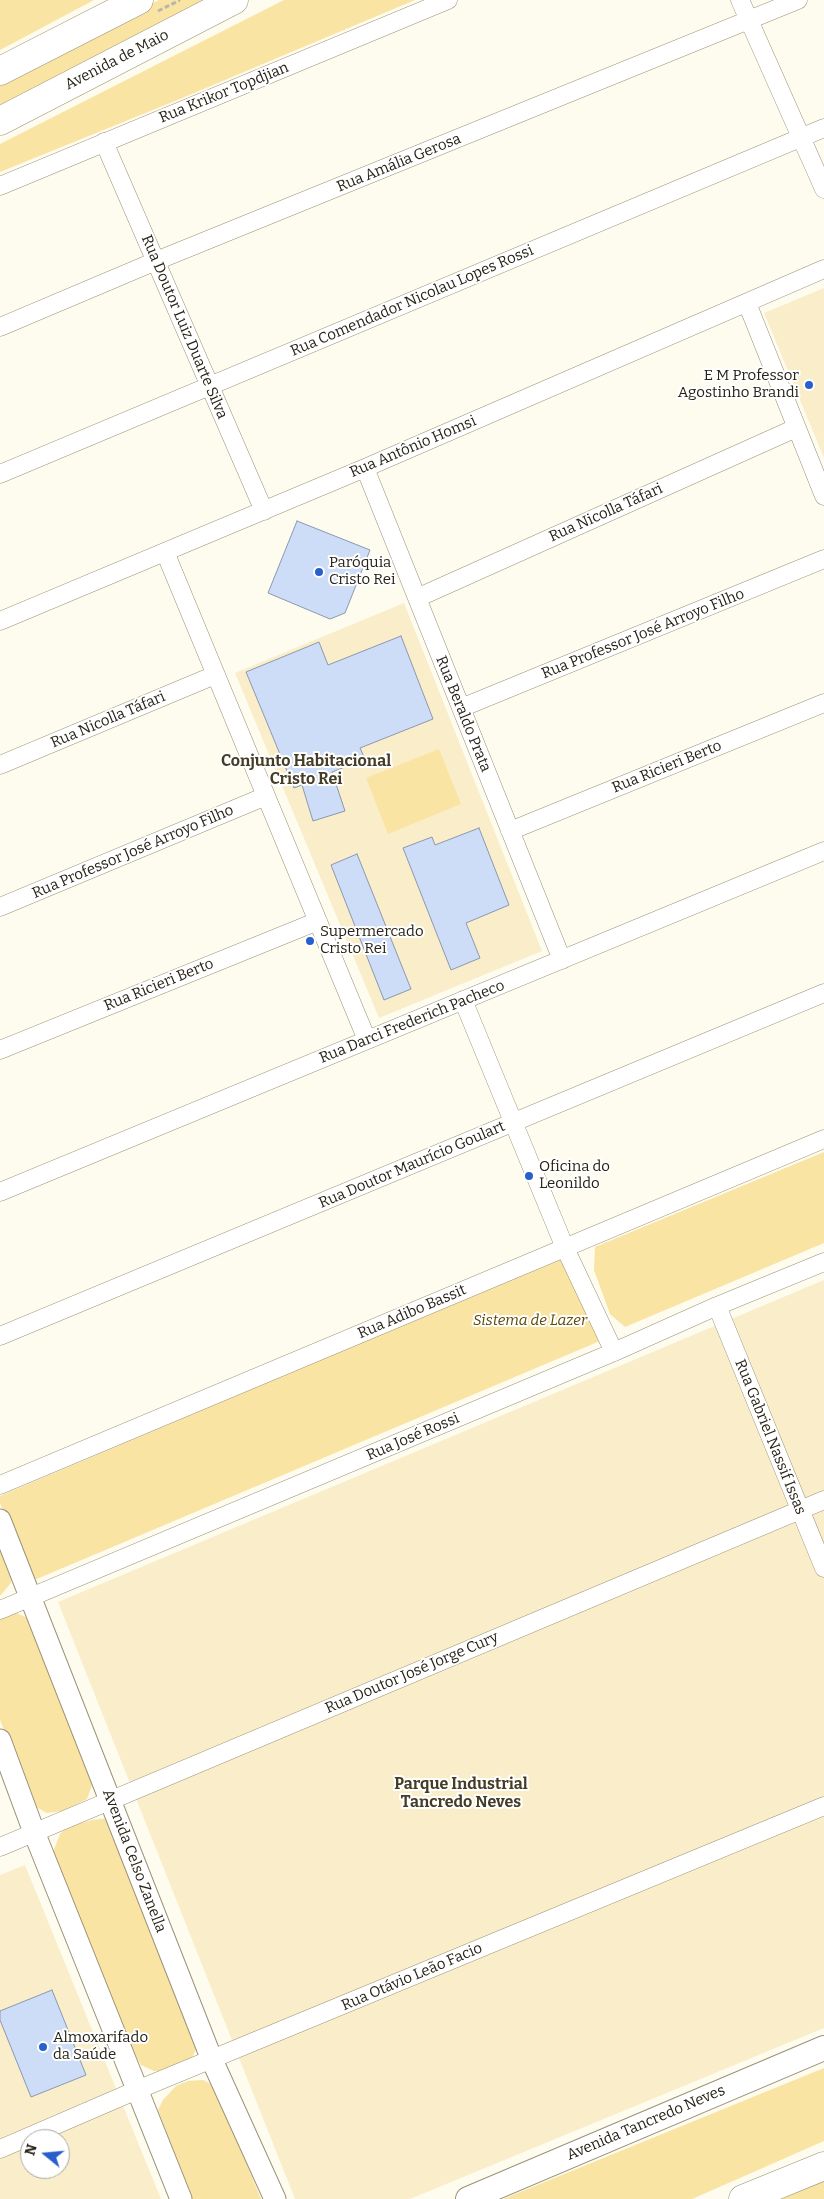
<!DOCTYPE html>
<meta charset="utf-8">
<style>
body{margin:0}
#map{position:relative;width:824px;height:2199px;overflow:hidden;background:#fefbef;font-family:Bitter,serif}
canvas{display:block}
.north{position:absolute;left:20px;top:2129px;width:50px;height:50px;box-sizing:border-box;background:#fff;border:1px solid #a9a7a3;border-radius:50%;rotate:287deg;font-size:14px;font-weight:700;line-height:20px;text-align:center;color:#272318}
.north::after{content:'';display:block;margin:auto;width:18px;height:22px;background:#2760cd;clip-path:polygon(50% 0,100% 100%,50% 72%,0 100%)}
</style>
<div id="map">
<canvas width="824" height="2199"></canvas>
<div class="north">N</div>
</div>
<script>
const g = document.querySelector('canvas').getContext('2d');
g.lineJoin = 'round';
function fillPath(path, color) {
  g.fillStyle = color;
  g.fill(path, 'evenodd');
}
function shape(rows) {
  const path = new Path2D();
  for (const r of rows) {
    path.moveTo(r[0], r[1]);
    for (let i = 2; i < r.length; i += 2) path.lineTo(r[i], r[i + 1]);
  }
  return path;
}
function strokePath(path, color, width, dash) {
  g.strokeStyle = color;
  g.lineWidth = width;
  g.lineCap = dash ? 'butt' : 'round';
  g.setLineDash(dash || []);
  g.stroke(path);
}
function write(font, color, halo, rows, align = 'center') {
  g.font = font + ' Bitter,serif';
  g.lineWidth = 4;
  g.setLineDash([]);
  g.textBaseline = 'middle';
  g.strokeStyle = halo;
  g.fillStyle = color;
  for (const [text, x, y, turn = 0] of rows) {
    g.save();
    g.translate(x, y);
    g.rotate((+turn || 0) * Math.PI / 180);
    g.textAlign = isNaN(turn) ? turn : align;
    if (halo) g.strokeText(text, 0, 0);
    g.fillText(text, 0, 0);
    g.restore();
  }
}
fillPath(shape([
 [824,288,824,458,764,313],
 [404,603,542,951,379,1018,235,673],
 [824,1280,824,2028,410,2199,295,2199,58,1602],
 [25,1865,161,2199,0,2199,0,1875],
 [30,2139,60,2139,60,2169,30,2169]
]), '#faeeca');
fillPath(shape([
 [0,0,94,0,0,50],
 [159,0,206,0,0,106,0,82],
 [284,0,415,0,175,101,0,172,0,144],
 [439,749,461,804,388,834,366,778],
 [824,1152,824,1243,625,1327,610,1314,594,1270,595,1247],
 [561,1258,600,1341,32,1581,0,1503,0,1496],
 [0,1539,12,1566,11,1583,0,1596],
 [14,1612,30,1619,94,1780,87,1799,63,1811,47,1813,34,1806,0,1720,0,1616],
 [109,1818,199,2043,192,2058,169,2071,154,2071,141,2065,130,2044,53,1852,60,1834,67,1827,92,1820],
 [824,2068,824,2141,692,2199,503,2199],
 [203,2080,215,2086,261,2199,191,2199,158,2110,163,2100,176,2086,188,2081],
 [824,2174,824,2199,764,2199]
]), '#fae4a3');
const building = shape([
 [297,521,370,550,345,613,330,619,268,593,297,521],
 [401,636,433,719,360,748,365,759,332,772,345,811,313,821,302,785,294,788,246,672,319,642,328,665,401,636],
 [479,828,509,905,466,923,480,958,451,970,403,848,432,837,435,845,479,828],
 [357,854,411,989,384,1000,331,865,357,854],
 [52,1990,86,2075,31,2097,0,2020,0,2011,52,1990]
]);
fillPath(building, '#ceddf7');
strokePath(building, '#8a98b0', 1);
const minor = shape([
 [740,0,824,189],
 [104,142,264,511],
 [0,186,448,0],
 [747,303,824,496],
 [0,327,156,261,798,0],
 [365,468,562,960],
 [0,474,824,128],
 [165,552,367,1040],
 [417,598,796,428],
 [0,621,365,468,824,269],
 [461,708,824,559],
 [0,765,215,675],
 [510,831,824,703],
 [0,907,266,796],
 [463,1000,565,1248,614,1352],
 [0,1050,318,921],
 [0,1192,824,851],
 [717,1306,824,1568],
 [0,1336,824,993],
 [0,1485,824,1139],
 [0,1610,614,1352,717,1306,824,1262],
 [0,1847,824,1500],
 [0,2149,137,2090,824,1806]
]);
const tertiary = shape([
 [0,1520,212,2060,275,2199],
 [0,1740,34,1832,181,2199]
]);
const secondary = shape([
 [468,2199,824,2048]
]);
const primary = shape([
 [0,71,139,0],
 [0,121,234,0]
]);
const motorway = shape([
 [743,2199,824,2166]
]);
strokePath(minor, '#9b9278', 19);
strokePath(tertiary, '#9b9278', 23);
strokePath(secondary, '#9b9278', 26);
strokePath(primary, '#9b9278', 29);
strokePath(motorway, '#9b9278', 29);
strokePath(shape([
 [158,11,180,0]
]), '#b9b6aa', 3, [5, 2.5]);
strokePath(minor, '#fff', 18);
strokePath(tertiary, '#fff', 21);
strokePath(secondary, '#fff', 24);
strokePath(primary, '#fff', 28);
strokePath(motorway, '#fff', 28);
for (const [x, y, r, color] of [
 [809,385,5,"#2760cd"],
 [319,572,5,"#2760cd"],
 [310,941,5,"#2760cd"],
 [529,1176,5,"#2760cd"],
 [43,2047,5,"#2760cd"]
]) {
  const dot = new Path2D();
  dot.arc(x, y, r, 0, 2 * Math.PI);
  g.fillStyle = color;
  g.fill(dot);
  strokePath(dot, '#fff', 2);
}
write('15px', '#272318', '#fff', [
 ["Avenida de Maio",117,60,-27],
 ["Rua Krikor Topdjian",224,93,-22],
 ["Rua Amália Gerosa",399,163,-22],
 ["Rua Comendador Nicolau Lopes Rossi",412,301,-23],
 ["Rua Doutor Luiz Duarte Silva",184,327,67],
 ["Rua Antônio Homsi",413,447,-23],
 ["Rua Nicolla Táfari",606,513,-24],
 ["Rua Professor José Arroyo Filho",643,634,-22],
 ["Rua Beraldo Prata",463,714,68],
 ["Rua Nicolla Táfari",108,720,-23],
 ["Rua Ricieri Berto",667,767,-22],
 ["Rua Professor José Arroyo Filho",133,852,-23],
 ["Rua Ricieri Berto",159,985,-22],
 ["Rua Darci Frederich Pacheco",412,1022,-22],
 ["Rua Doutor Maurício Goulart",412,1165,-23],
 ["Rua Adibo Bassit",412,1312,-23],
 ["Rua José Rossi",413,1437,-23],
 ["Rua Gabriel Nassif Issas",770,1437,68],
 ["Rua Doutor José Jorge Cury",412,1673,-23],
 ["Avenida Celso Zanella",134,1861,69],
 ["Rua Otávio Leão Facio",412,1977,-23],
 ["Avenida Tancredo Neves",646,2123,-23]
]);
write('15px', '#272318', '#fff', [
 ["E M Professor",799,376,"right"],
 ["Agostinho Brandi",799,393,"right"],
 ["Paróquia",329,563],
 ["Cristo Rei",329,580],
 ["Supermercado",320,932],
 ["Cristo Rei",320,949],
 ["Oficina do",539,1167],
 ["Leonildo",539,1184],
 ["Almoxarifado",53,2038],
 ["da Saúde",53,2055]
], 'left');
write('italic 15px', '#5b4803', '#fff', [
 ["Sistema de Lazer",530,1321]
]);
write('bold 16px', '#443c25', '#fff', [
 ["Conjunto Habitacional",306,762],
 ["Cristo Rei",306,780],
 ["Parque Industrial",461,1785],
 ["Tancredo Neves",461,1803]
]);
</script>
